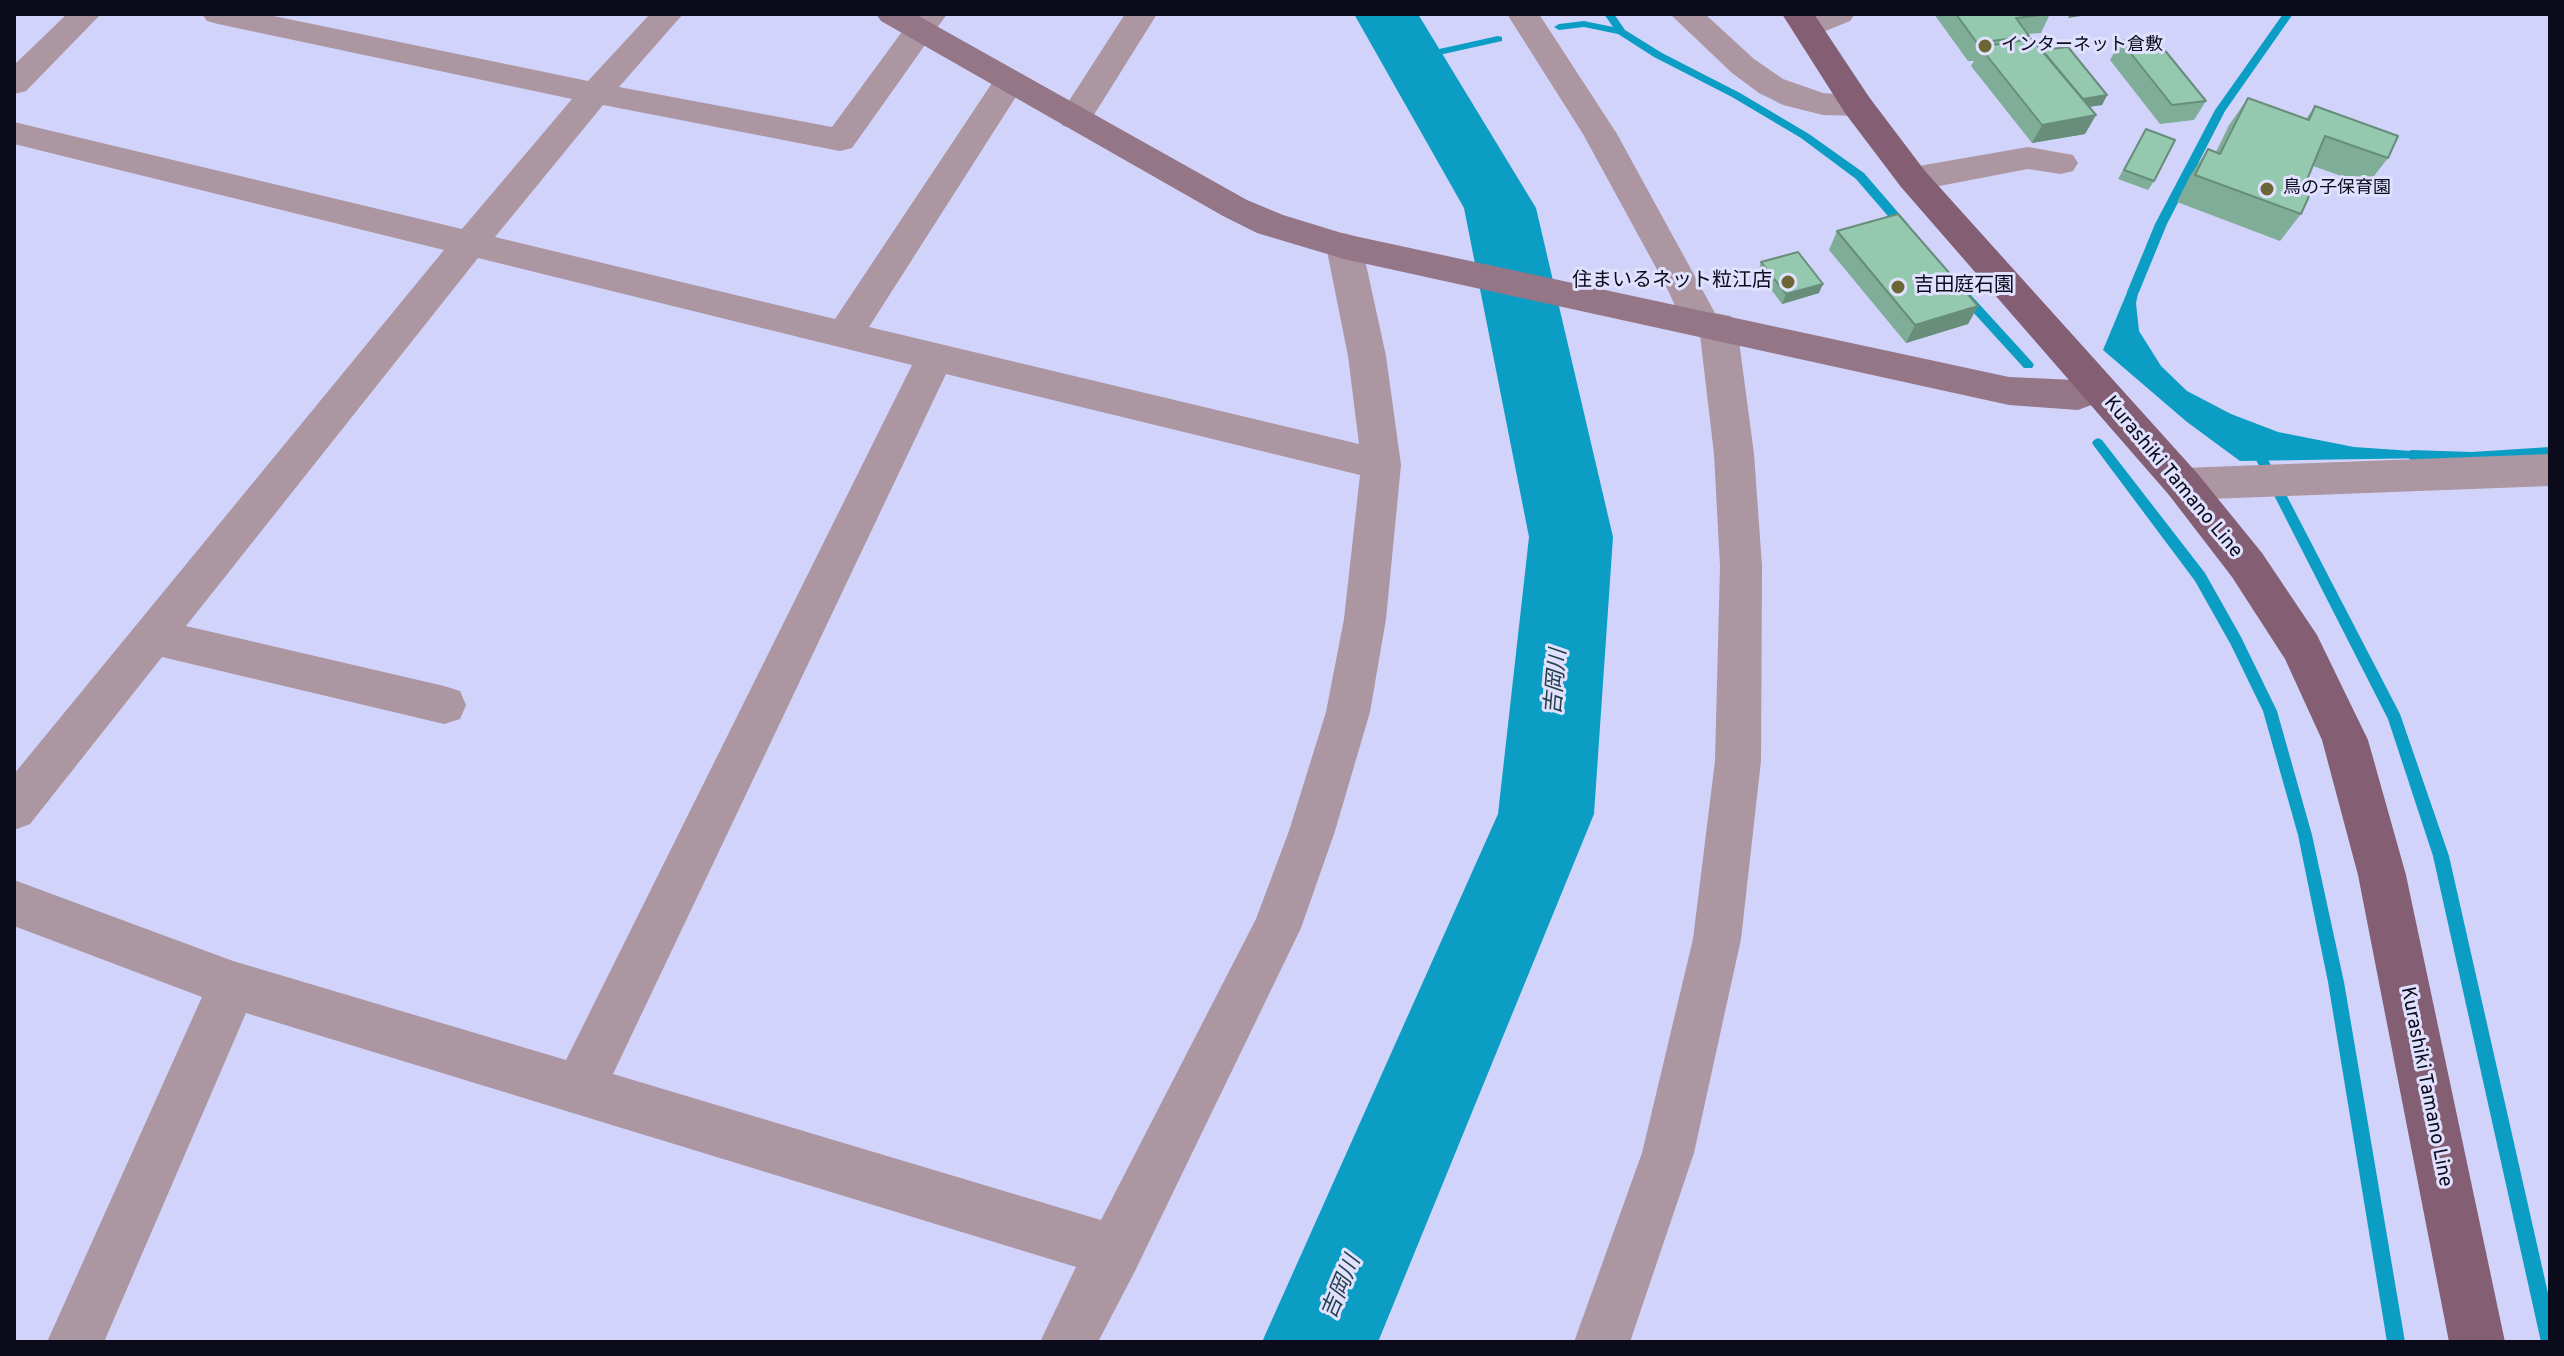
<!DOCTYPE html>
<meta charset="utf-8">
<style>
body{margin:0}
#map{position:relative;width:2564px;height:1356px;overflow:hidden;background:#d2d3fa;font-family:Overpass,sans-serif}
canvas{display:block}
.frame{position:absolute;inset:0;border:16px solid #0c0b1b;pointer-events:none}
</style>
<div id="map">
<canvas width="2564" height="1356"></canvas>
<div class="frame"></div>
</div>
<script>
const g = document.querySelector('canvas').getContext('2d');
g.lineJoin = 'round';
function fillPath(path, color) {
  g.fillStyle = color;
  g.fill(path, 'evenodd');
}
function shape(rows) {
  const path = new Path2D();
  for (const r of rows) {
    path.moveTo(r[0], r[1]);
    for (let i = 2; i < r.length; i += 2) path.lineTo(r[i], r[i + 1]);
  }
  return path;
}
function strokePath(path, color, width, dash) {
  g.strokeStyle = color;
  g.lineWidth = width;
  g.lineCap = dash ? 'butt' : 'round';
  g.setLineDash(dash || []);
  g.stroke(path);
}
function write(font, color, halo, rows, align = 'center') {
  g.font = font + ' Overpass,"Noto Sans JP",sans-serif';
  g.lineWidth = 6;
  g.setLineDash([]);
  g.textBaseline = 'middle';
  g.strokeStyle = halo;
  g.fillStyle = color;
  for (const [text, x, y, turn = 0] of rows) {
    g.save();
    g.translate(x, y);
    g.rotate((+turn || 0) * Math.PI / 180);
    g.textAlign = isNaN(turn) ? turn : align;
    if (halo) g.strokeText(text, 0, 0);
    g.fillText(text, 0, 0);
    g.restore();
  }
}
fillPath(shape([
 [2136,271,2142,275,2136,303,2139,331,2161,366,2187,391,2231,414,2278,432,2354,447,2427,452,2430,458,2240,461,2187,422,2103,350]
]), '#0c9dc4');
fillPath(shape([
 [1604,14,1614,14,1625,30,1662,53,1740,93,1809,134,1864,173,1908,224,1908,230,1900,230,1856,179,1801,138,1732,97,1654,57,1618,34,1584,27,1559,30,1554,27,1559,24,1584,21,1613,27,1604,14],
 [2283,14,2293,14,2225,111,2167,224,2139,292,2137,295,2129,295,2127,292,2155,224,2215,110,2283,14],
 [1498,36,1502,37,1502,41,1412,61,1407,58,1412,55,1498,36],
 [1966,293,1970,294,2032,362,2034,365,2032,368,2024,368,1962,300,1962,294,1966,293],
 [2098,438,2102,440,2205,573,2241,637,2277,711,2312,835,2344,982,2405,1342,2387,1342,2328,982,2298,835,2263,711,2231,645,2195,581,2094,446,2092,443,2094,440,2098,438],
 [2252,443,2263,450,2400,714,2449,856,2550,1302,2550,1342,2541,1342,2433,856,2388,719,2254,456,2246,448,2252,443],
 [2550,447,2550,457,2472,462,2411,460,2405,455,2411,450,2472,452,2550,447]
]), '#0c9dc4');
fillPath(shape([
 [1354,14,1418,14,1536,208,1613,537,1594,814,1378,1342,1262,1342,1498,814,1529,537,1464,208,1354,14]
]), '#0c9dc4');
fillPath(shape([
 [67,14,101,14,26,91,14,94,14,65,67,14],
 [202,14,264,14,588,81,650,14,683,14,619,87,832,127,915,14,947,14,852,148,840,151,603,105,495,237,835,319,998,74,1010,71,1022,74,1026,81,869,327,1359,444,1348,356,1326,246,1331,237,1344,233,1357,237,1362,246,1386,356,1401,465,1386,619,1370,712,1335,831,1301,928,1135,1271,1098,1342,1040,1342,1076,1267,246,1013,104,1342,47,1342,202,997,14,926,14,880,233,961,566,1060,912,365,478,258,186,626,444,686,460,691,466,705,460,719,444,724,162,657,30,824,14,830,14,774,444,250,14,144,14,122,462,229,572,99,218,24,207,21,202,14],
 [946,374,1360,475,1344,619,1326,712,1289,831,1256,919,1101,1220,613,1074,946,374],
 [1125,14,1157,14,1087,126,1075,129,1063,126,1058,118,1125,14],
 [1507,14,1539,14,1617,134,1715,313,1731,316,1737,326,1754,454,1762,566,1761,761,1741,939,1694,1153,1630,1342,1574,1342,1642,1153,1693,939,1715,761,1720,566,1714,454,1700,335,1687,332,1666,286,1583,134,1507,14],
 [1670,14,1705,14,1754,59,1783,79,1823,93,1869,97,1874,105,1869,113,1857,116,1823,115,1783,105,1759,93,1732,73,1670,14],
 [1811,14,1855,14,1850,21,1818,34,1807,37,1796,34,1791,27,1796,20,1811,14],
 [2028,147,2073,155,2078,163,2073,171,2061,174,2028,169,1913,191,1901,187,1896,179,1901,171,1913,167,2028,147],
 [2550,454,2550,486,2183,500,2169,495,2163,484,2169,473,2183,468,2550,454]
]), '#ab96a1');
fillPath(shape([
 [876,14,915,14,1247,200,1283,215,1345,234,2009,377,2075,380,2096,374,2110,378,2115,388,2110,398,2078,410,2009,405,1344,259,1257,233,1223,216,881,21,876,14]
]), '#947687');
fillPath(shape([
 [1782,14,1814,14,1869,97,1925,171,2197,473,2262,553,2317,635,2368,740,2406,875,2505,1342,2449,1342,2358,875,2322,740,2285,659,2232,577,2169,495,1901,187,1845,113,1782,14]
]), '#845f74');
fillPath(shape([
 [1934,14,2050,14,2041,33,2028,34,2029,36,2027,39,2107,95,2102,105,2089,107,2096,115,2085,134,2032,143,1971,66,1974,61,1968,61],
 [2121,41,2206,101,2194,120,2160,124,2110,60],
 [2248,98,2306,119,2315,106,2388,158,2367,185,2313,166,2306,182,2301,214,2280,241,2177,202,2190,176,2208,149,2216,152,2229,125],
 [2146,129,2154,181,2148,190,2118,179],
 [1837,231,1978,306,1968,324,1906,343,1829,250],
 [1761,262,1819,293,1782,304,1758,272]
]), '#7fad97');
fillPath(shape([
 [2070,14,2095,14,2068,18],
 [2107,95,2102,105,2073,109,2079,100],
 [2096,115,2085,134,2032,143,2042,125],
 [1823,284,1819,293,1782,304,1786,294],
 [1978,306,1968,324,1906,343,1915,325]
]), '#688d7b');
const building = shape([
 [1956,14,2048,14,2016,18,2029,36,1977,43,1956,14],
 [2154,37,2206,101,2172,105,2121,41,2154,37],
 [2032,39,2096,115,2042,125,1980,47,2032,39],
 [2068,47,2107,95,2083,99,2042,50,2068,47],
 [2248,98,2309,120,2315,106,2398,136,2388,158,2325,136,2306,182,2314,185,2301,214,2195,175,2208,149,2220,154,2248,98],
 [2146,129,2175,140,2154,181,2124,170,2146,129],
 [1898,214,1978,306,1915,325,1837,231,1898,214],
 [1798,252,1823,284,1786,294,1761,262,1798,252]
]);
fillPath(building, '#94c9b0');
strokePath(building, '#688d7b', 2);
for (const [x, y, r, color] of [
 [1985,46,8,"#6b6633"],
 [2267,189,8,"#6b6633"],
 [1788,282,8,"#6b6633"],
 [1898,287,8,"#6b6633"]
]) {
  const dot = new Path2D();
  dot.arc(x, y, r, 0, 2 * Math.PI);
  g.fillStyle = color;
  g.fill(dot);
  strokePath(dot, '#e0e1ff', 3);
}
write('18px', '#0c0b1b', '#e0e1ff', [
 ["インターネット倉敷",2001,46],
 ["鳥の子保育園",2283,189]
], 'left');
write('20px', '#0c0b1b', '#e0e1ff', [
 ["住まいるネット粒江店",1772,282],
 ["吉田庭石園",1914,287,"left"]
], 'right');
write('20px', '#0c0b1b', '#e0e1ff', [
 ["Kurashiki Tamano Line",2172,478,50],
 ["Kurashiki Tamano Line",2425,1087,79]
]);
write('italic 22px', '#26404a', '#e0e1ff', [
 ["吉岡川",1558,682,-85],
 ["吉岡川",1343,1288,-67]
]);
</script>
